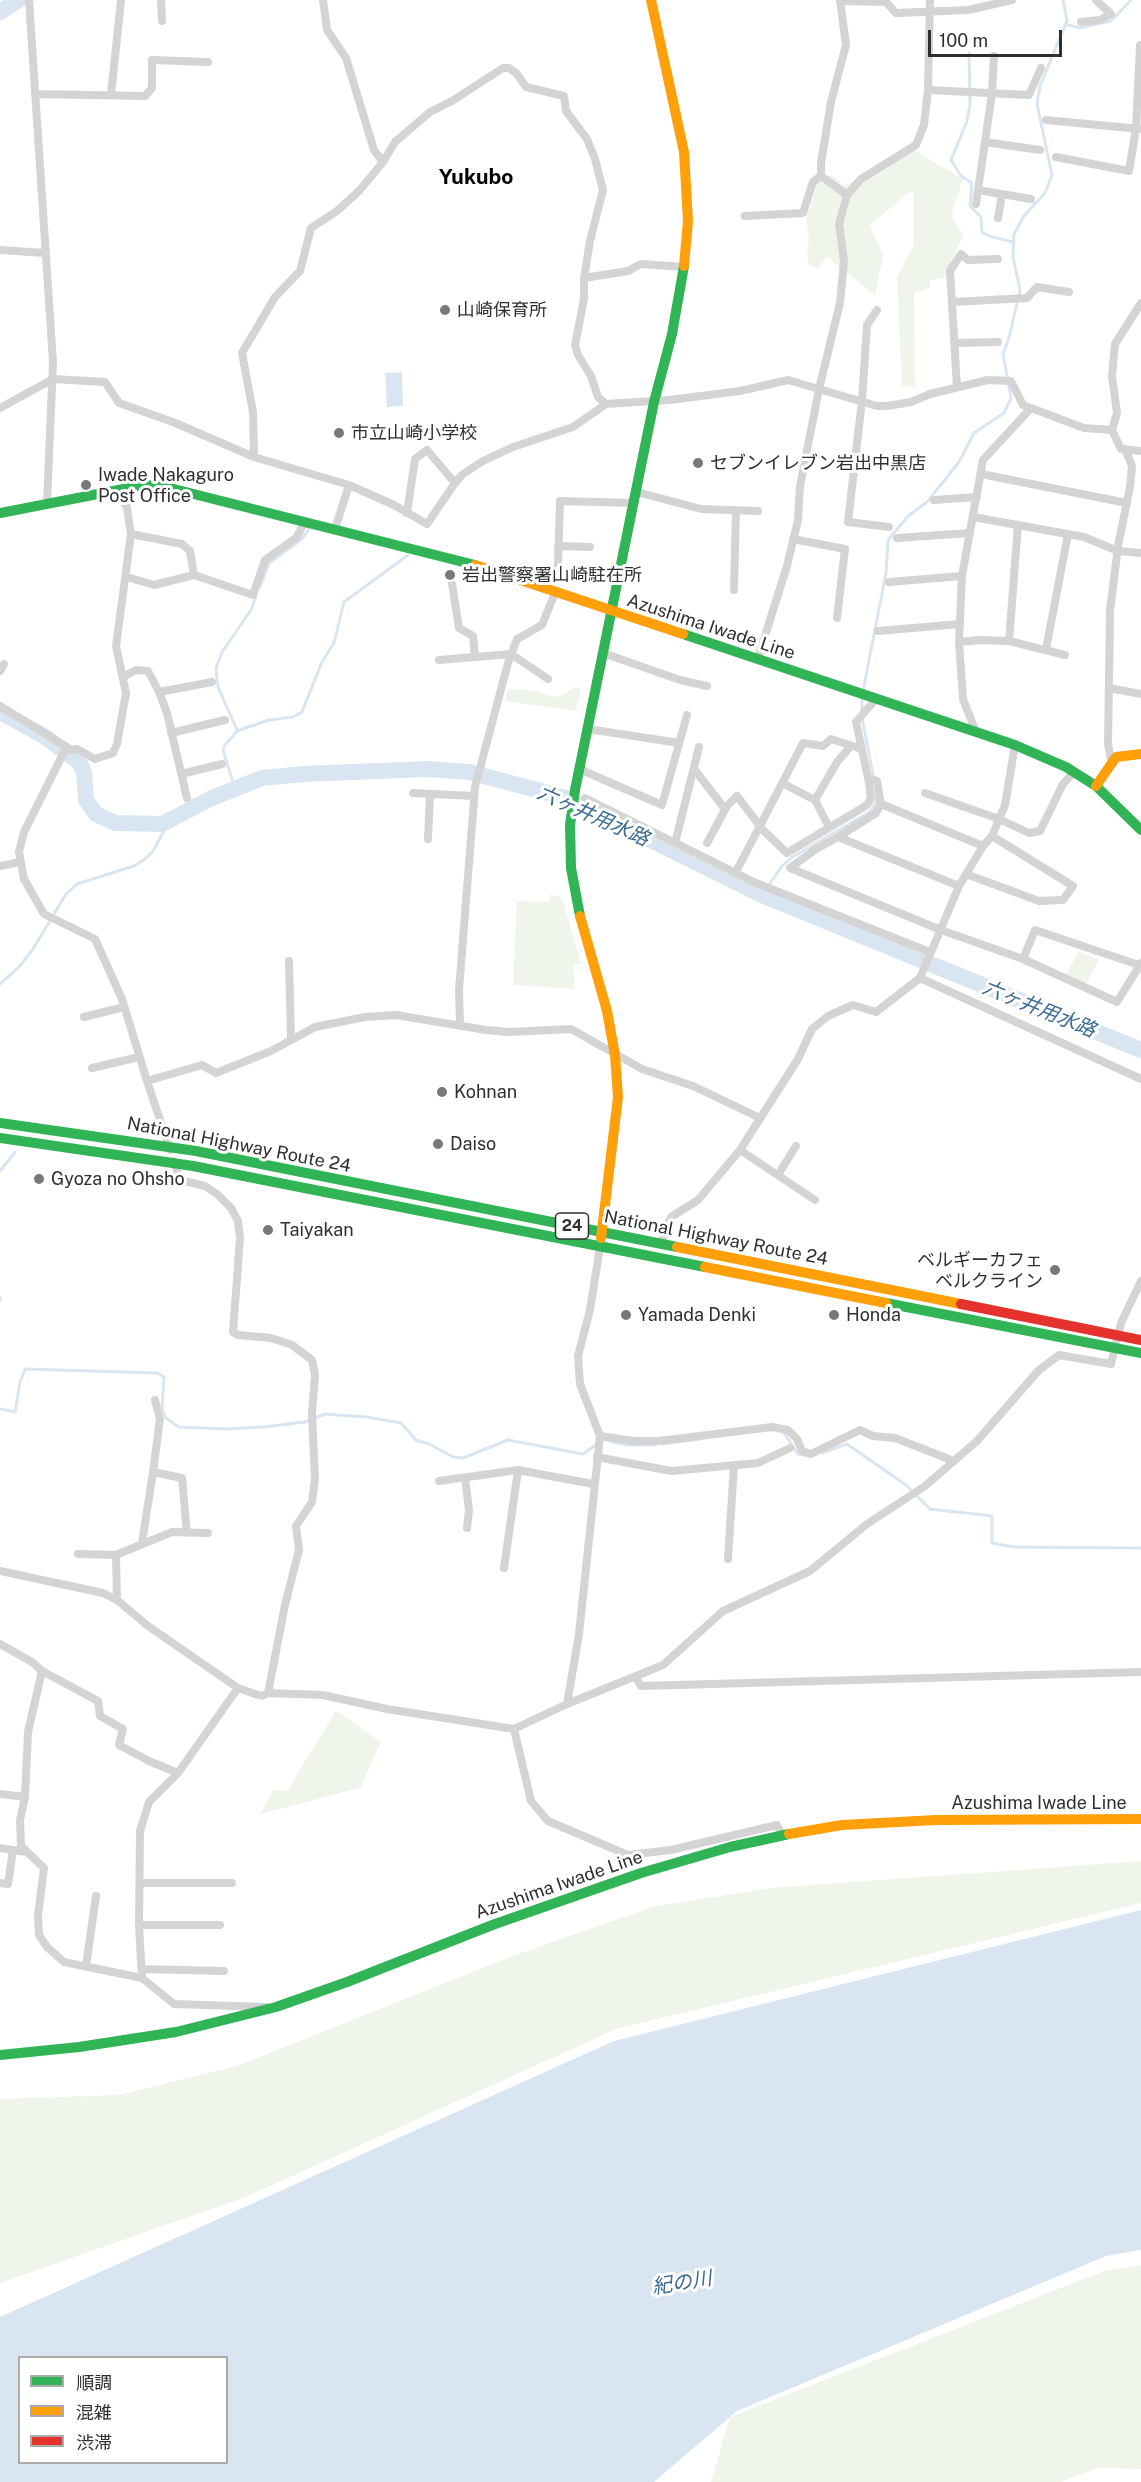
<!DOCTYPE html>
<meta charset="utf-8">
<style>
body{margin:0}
#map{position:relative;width:1141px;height:2482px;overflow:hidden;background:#fff;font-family:"Public Sans","Noto Sans JP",sans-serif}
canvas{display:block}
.legend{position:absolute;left:18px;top:2356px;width:210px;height:108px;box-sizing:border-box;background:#fff;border:2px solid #acacac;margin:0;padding:8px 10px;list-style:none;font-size:18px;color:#2f2f2f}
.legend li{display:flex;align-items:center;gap:12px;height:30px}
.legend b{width:30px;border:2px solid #acacac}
.scale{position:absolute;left:928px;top:30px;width:134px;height:27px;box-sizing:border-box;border:3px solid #2f2f2f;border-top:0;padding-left:8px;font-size:18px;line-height:21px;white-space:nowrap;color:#2f2f2f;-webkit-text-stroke:4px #fff;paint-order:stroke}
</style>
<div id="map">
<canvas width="1141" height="2482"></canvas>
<ul class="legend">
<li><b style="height:8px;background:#30b455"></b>順調</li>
<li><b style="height:8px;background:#ff9f0a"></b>混雑</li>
<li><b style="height:8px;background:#e5322d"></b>渋滞</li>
</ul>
<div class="scale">100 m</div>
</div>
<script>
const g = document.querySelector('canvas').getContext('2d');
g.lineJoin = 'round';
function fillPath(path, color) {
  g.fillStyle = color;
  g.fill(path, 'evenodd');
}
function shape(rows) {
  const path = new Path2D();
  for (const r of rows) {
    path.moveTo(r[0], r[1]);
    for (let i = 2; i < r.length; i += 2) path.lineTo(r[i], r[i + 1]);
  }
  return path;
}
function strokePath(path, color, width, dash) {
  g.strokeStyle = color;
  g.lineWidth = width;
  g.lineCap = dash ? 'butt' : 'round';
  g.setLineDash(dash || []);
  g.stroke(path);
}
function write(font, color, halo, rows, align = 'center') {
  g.font = font + ' "Public Sans","Noto Sans JP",sans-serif';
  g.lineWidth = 6;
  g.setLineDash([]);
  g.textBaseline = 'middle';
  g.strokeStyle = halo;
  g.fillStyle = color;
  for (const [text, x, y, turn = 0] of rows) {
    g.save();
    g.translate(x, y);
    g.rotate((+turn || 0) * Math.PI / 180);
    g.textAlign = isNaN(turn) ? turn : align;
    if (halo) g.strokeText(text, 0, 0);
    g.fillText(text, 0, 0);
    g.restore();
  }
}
fillPath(shape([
 [909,147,963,179,951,216,964,235,943,278,930,280,930,288,914,293,915,387,902,386,897,277,914,245,913,189,870,225,883,256,875,295,827,257,817,269,809,265,807,253,809,240,806,218,819,181,832,175,845,186],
 [576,686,581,690,576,711,505,701,508,689,539,691,546,695,558,697],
 [550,894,562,898,581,964,573,964,575,989,513,985,517,901,548,902],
 [1079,952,1099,960,1086,984,1066,974],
 [336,1711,381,1742,360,1788,260,1814,273,1790,287,1791],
 [1141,1861,1141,1903,616,2029,246,2197,0,2283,0,2099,118,2095,237,2066,510,1957,652,1907,770,1888],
 [1141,2265,1141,2469,1099,2468,1060,2482,711,2482,730,2417,1104,2271]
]), '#f0f5ec');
fillPath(shape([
 [402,372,403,406,387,407,385,373],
 [1141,1910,1141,2250,1106,2256,737,2411,654,2482,0,2482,0,2317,614,2041],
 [20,2358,226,2358,226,2462,20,2462]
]), '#d9e6f2');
strokePath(shape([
 [1065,24,1079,28,1111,21,1131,0],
 [969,53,970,104,967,121,951,160,961,176,972,183,970,206,981,217,982,232,989,236,1013,242],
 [260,587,269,563,301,540,309,529],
 [863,691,886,573,888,540,908,516,927,502,959,462,974,433,1004,413,1011,398,1003,354,1009,338,1020,290,1013,257,1014,234,1024,216,1045,193,1052,175,1037,104,1040,86,1067,21,1063,0],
 [862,712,862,697],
 [862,718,874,780],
 [237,730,218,687,216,668,222,652,251,610,256,596],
 [235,789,223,750,225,745,237,731,269,720,293,717,302,712,322,662,334,643,344,602,408,555],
 [762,895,782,866,791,858,871,811,876,802,876,792],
 [0,984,19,967,33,949,66,894,77,884,134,866,145,859,153,851,165,829,162,824],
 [0,1171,15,1152],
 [0,1297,0,1301],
 [0,1409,15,1412,20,1382,25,1369,157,1373,164,1377,162,1409,166,1418,179,1427,226,1429,263,1427,305,1422,325,1414,366,1417,401,1423,416,1440,429,1444,453,1457,463,1458,508,1440,583,1454,597,1444],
 [784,1433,798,1454,810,1456],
 [609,1441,627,1445,656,1445],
 [662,1444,700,1439],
 [822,1453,847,1444,906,1485,930,1509,992,1516,992,1543,1014,1547,1141,1548]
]), '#d9e6f2', 3);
strokePath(shape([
 [0,12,19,0],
 [0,712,44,736,79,762,84,772,86,800,96,814,115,823,162,824,212,798,262,778,304,774,428,769,469,772,552,794,566,798,762,895,1141,1050]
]), '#d9e6f2', 16);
strokePath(shape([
 [29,0,53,362,47,503],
 [161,0,162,21],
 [323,0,327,30,346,58,374,150,383,162],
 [840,0,846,45,831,102,821,163,821,176,847,195],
 [840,1,886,2,896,13,968,10,1012,0],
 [1081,22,1100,20,1111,14,1096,0],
 [928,90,1029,95,1041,68],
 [35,94,145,96,152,88,152,60,208,62],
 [111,95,121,0],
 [1046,120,1140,129],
 [985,142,1040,150],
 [1056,157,1129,171,1136,129,1140,45],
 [978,190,1031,199],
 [976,204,992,93,994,56],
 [745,216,803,213,813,182,821,176],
 [998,218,1002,194],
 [0,250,45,253],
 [584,278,628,271,641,264,684,267],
 [952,302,1027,298,1037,287,1069,292],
 [1141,303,1115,344,1112,376,1117,413,1112,430,1121,449,1141,451],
 [877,310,867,325,862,400,848,522,889,527],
 [955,343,998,342],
 [957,387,950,271,961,254,968,260,998,259],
 [0,408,53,379,105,382,119,403,173,422,254,457,349,485,394,505,427,524,455,483,463,474,483,461,513,447,573,427,606,404,670,400,740,391,788,380,877,406,887,406,911,402,930,394,988,380,1011,381,1023,405,1084,428,1112,430],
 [254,457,253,412,242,353,275,297,300,271,311,228,337,211,359,191,383,162,395,142,430,112,452,101,503,68,509,68,517,74,526,87,564,96,566,111,587,139,595,159,603,190,590,241,584,278,584,299,575,345,578,355,591,376,598,397,606,404],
 [981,474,1127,503],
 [118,489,127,508,131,534,116,646,126,693,117,744,113,753,95,759,77,749,65,750,24,832,19,852,24,879,44,914,95,939,122,999,147,1081,170,1150],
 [637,492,701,509,758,511],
 [934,500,977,497],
 [407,513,415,459,427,450,455,483],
 [973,517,1084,537,1118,551,1141,553],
 [335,529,349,485],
 [131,534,182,544,190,551,194,575,253,595,265,560,296,538,305,522],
 [897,538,970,533],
 [793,539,845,549,837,618],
 [558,546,590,547],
 [558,566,560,501,635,503],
 [127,577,154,585,194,575],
 [889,582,962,576],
 [452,584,459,628,473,636,475,657],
 [734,590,736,510],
 [878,631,960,624],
 [1009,641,1018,525],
 [959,642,981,640,1009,641,1065,655],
 [1046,649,1068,534],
 [603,653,680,680,707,686],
 [758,658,787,566,798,520,800,486,819,389,840,303,844,261,839,224,847,195,861,179,916,145,924,125,928,90,930,0],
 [439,660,511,654,548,679],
 [0,671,4,664],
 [123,677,136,670,148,671,159,692,167,713,187,798],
 [1109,688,1141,694],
 [159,692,212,682],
 [0,706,70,749],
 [588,729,679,743],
 [976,732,963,699,959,642,962,576,983,460,1031,408],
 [171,733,225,720],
 [1112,764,1108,744,1110,611,1118,546,1130,487,1132,466,1125,449],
 [579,769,662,805,687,715],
 [694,769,725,809],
 [181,774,222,764],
 [868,778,877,781,881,804],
 [782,783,815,800,829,827],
 [413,793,474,796],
 [925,793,999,819,1029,833,1040,831,1063,784,1074,772],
 [585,798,756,883,930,952],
 [815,800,837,762,851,746],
 [838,837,876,813,881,804,983,846],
 [428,839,430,794],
 [675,843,699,747],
 [707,843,727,806,737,796,763,830,787,853,867,805,871,798,869,783,856,722,876,699],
 [0,866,20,862],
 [738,868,803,743,823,746,831,739,862,749],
 [966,874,1039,901,1063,900,1073,886,992,836],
 [959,886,838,837,816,849,790,868,941,930,1023,959,1117,1002,1141,963],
 [1023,959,1035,930,1139,965],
 [289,961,291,1038],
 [920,978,1141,1079],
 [84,1017,124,1007],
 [460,1025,459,990,475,787,508,663,517,639,542,625,555,593],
 [92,1068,139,1057],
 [147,1081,202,1065,216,1073,271,1051,315,1027,365,1017,396,1015,486,1030,509,1032,571,1029,642,1069,693,1086,760,1118],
 [740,1150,815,1200],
 [174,1161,180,1180,205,1186,217,1194,231,1208,238,1221,240,1238,233,1332,238,1335,271,1338,292,1345,312,1360,315,1375,312,1413,315,1479,312,1502,296,1526,299,1550,285,1605,268,1693],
 [778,1175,796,1146],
 [662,1245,664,1233,671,1217,698,1200,740,1150,798,1059,812,1029,828,1016,853,1005,876,1012,920,978,959,886,983,846,992,836,1005,805,1015,745],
 [155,1400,160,1419,153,1472,182,1478,187,1533],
 [600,1436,634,1441,659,1441,772,1427,788,1430,797,1439,802,1451,811,1454,860,1430,873,1436,895,1438,954,1461],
 [597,1457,671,1471,758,1463,790,1448],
 [465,1478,469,1510,467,1528],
 [439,1481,518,1470,593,1484],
 [142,1543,153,1472],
 [78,1554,116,1555],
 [728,1559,734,1465],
 [504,1568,518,1470],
 [0,1571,103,1593,117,1600,148,1626,238,1688,255,1694,262,1696,268,1693,323,1695,387,1709,514,1729,567,1704,663,1665,723,1611,810,1571,867,1524,925,1486,977,1441,1039,1370,1059,1355,1111,1364,1121,1323,1141,1281],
 [117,1600,116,1555,172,1532,208,1533],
 [0,1644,32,1662,42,1671,98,1701,100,1716,123,1729,119,1745,149,1761,178,1773],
 [42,1671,28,1732,25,1797,20,1820,21,1846,44,1868,38,1915,39,1935,47,1947,64,1962,142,1978,174,2004,266,2007],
 [636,1678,641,1686,1141,1672],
 [567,1704,579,1634,600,1436,580,1384,578,1356,590,1310,600,1247],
 [514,1729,531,1801,548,1821,628,1855,671,1850,777,1825,782,1835],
 [0,1794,25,1797],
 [0,1848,13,1850],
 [0,1883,8,1884,13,1850,27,1852],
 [140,1883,232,1883],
 [139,1925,220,1925],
 [86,1966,96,1896],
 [142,1969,224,1971],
 [142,1978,139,1925,140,1831,149,1802,178,1773,238,1688]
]), '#d4d4d4', 8);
strokePath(shape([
 [0,513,139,486,158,485,475,565],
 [683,634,1015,745,1066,767,1096,786,1141,830],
 [580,916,571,868,570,825,575,790,654,402,672,334,684,266],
 [0,1123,196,1151,677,1247],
 [0,1138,193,1166,705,1267],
 [886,1303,1141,1353],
 [0,2055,79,2047,176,2032,276,2007,347,1982,495,1924,641,1873,730,1847,789,1834]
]), '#30b455', 10);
strokePath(shape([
 [651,0,684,152,688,221,684,266],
 [475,565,683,634],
 [1096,786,1116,757,1141,754],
 [580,916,607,1011,615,1055,618,1097,601,1238],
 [677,1247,961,1304],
 [705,1267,886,1303],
 [789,1834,842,1825,936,1820,1141,1819]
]), '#ff9f0a', 10);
strokePath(shape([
 [961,1304,1141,1340]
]), '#e5322d', 10);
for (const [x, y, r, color] of [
 [445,310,6,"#787878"],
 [339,433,6,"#787878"],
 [698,463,6,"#787878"],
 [86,485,6,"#787878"],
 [450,575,6,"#787878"],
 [442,1092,6,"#787878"],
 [438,1144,6,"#787878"],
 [39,1179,6,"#787878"],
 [268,1230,6,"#787878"],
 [1055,1270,6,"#787878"],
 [626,1315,6,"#787878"],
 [834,1315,6,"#787878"]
]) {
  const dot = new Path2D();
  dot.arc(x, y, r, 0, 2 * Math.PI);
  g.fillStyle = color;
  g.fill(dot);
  strokePath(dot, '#fff', 2);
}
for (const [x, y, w] of [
 [572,1226,33]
]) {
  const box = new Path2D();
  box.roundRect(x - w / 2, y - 13, w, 26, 4.5);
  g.fillStyle = '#fff';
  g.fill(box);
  strokePath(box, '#2f2f2f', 1.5);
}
write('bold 16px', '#2f2f2f', null, [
 ["24",572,1226]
]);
write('18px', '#2f2f2f', '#fff', [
 ["山崎保育所",457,310],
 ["市立山崎小学校",351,433],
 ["セブンイレブン岩出中黒店",710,463],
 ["Iwade Nakaguro",98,475],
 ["Post Office",98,496],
 ["岩出警察署山崎駐在所",462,575],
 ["Kohnan",454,1092],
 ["Daiso",450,1144],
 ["Gyoza no Ohsho",51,1179],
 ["Taiyakan",280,1230],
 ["ベルギーカフェ",1043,1260,"right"],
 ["ベルクライン",1043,1281,"right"],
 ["Yamada Denki",638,1315],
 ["Honda",846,1315]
], 'left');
write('18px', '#2f2f2f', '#fff', [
 ["Azushima Iwade Line",711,627,18],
 ["National Highway Route 24",239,1145,11],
 ["National Highway Route 24",716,1238,11],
 ["Azushima Iwade Line",1039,1803],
 ["Azushima Iwade Line",559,1885,-19]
]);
write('italic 20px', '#3b6a94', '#fff', [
 ["六ヶ井用水路",593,816,24],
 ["六ヶ井用水路",1039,1009,22],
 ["紀の川",682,2283,-9]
]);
write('bold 21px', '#000', '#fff', [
 ["Yukubo",476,178]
]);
</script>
